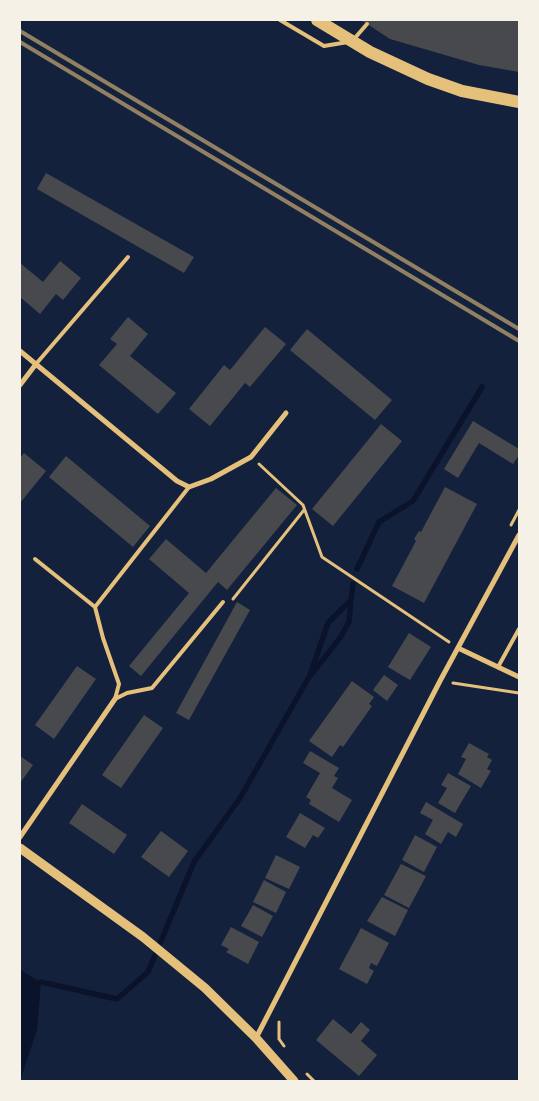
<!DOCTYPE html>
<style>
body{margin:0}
#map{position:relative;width:539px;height:1101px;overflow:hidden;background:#14213d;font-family:"Public Sans",sans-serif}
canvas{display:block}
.frame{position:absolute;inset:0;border:21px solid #f6f1e7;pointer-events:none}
</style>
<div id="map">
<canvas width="539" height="1101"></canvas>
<div class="frame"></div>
</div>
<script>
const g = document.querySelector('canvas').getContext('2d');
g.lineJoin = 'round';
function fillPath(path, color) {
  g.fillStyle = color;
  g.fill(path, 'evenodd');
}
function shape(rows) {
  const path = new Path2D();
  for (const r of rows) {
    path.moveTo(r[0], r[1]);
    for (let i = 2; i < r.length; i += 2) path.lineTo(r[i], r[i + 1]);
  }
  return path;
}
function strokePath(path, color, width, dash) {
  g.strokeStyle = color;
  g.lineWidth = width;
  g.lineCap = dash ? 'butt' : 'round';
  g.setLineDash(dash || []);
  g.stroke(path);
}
fillPath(shape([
 [20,970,41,982,37,1030,20,1081]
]), '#0b132b');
strokePath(shape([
 [357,569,379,522,413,501,482,387],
 [310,675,328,623,351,600,353,584],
 [41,982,117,999,148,972,194,862,240,798,309,677,340,638,349,622,351,600]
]), '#0b132b', 5.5);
fillPath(shape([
 [361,20,519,20,519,72,479,65,390,39],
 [46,173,194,257,184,273,37,189],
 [60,261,81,278,63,300,56,294,40,314,20,297,20,263,43,282],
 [128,317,148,334,130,356,176,393,158,414,99,365,117,344,110,339],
 [265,327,286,344,250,387,245,383,210,426,189,409,224,365,230,370],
 [307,329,392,400,375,420,290,350],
 [473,421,519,449,519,455,513,464,479,443,458,478,444,469],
 [381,424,402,441,333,526,312,509],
 [24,453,46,471,20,503,20,458],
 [66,456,150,526,133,547,49,477],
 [445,487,477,504,424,603,392,586,416,541,414,539,419,531,421,532],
 [276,488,297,505,227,590,218,582,141,676,129,666,189,593,149,559,166,539,206,573],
 [237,602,250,610,189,720,176,713],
 [409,633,431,647,410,680,388,667],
 [77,666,96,679,54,739,35,725],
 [384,675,398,685,387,701,373,690],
 [352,681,374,697,369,704,372,706,343,747,340,745,332,757,309,741],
 [144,715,163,728,121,788,102,775],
 [469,743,489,754,487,757,492,760,487,769,491,771,481,788,458,774,466,759,461,757],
 [310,751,339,768,334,776,338,778,332,788,352,800,339,822,309,804,311,800,306,797,320,773,303,763],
 [20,756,33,765,20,783],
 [448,773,471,786,455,813,438,803,447,788,441,785],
 [426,802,463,824,456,837,448,832,441,844,425,834,433,820,420,813],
 [82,804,127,835,114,854,69,823],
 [300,813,325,828,318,838,313,835,305,848,286,837],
 [161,831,188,851,169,877,141,857],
 [415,835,437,847,424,872,402,860],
 [276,855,300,867,289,889,265,878],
 [401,864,426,876,409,908,384,895],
 [264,880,286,892,276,913,253,902],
 [382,897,408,910,395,936,367,921],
 [253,905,273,916,262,937,241,926],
 [231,927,259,942,248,964,226,952,229,949,221,945],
 [361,928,389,943,377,966,371,963,369,968,374,971,367,984,339,969],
 [333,1019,351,1034,361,1022,370,1030,361,1041,377,1055,359,1076,316,1040]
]), '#48494c');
strokePath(shape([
 [259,464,303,505,322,557,449,642],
 [511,525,519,510],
 [233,599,304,510],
 [453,683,519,693],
 [279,1022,279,1039,284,1046],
 [307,1074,314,1081]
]), '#e5c07b', 3);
strokePath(shape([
 [280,20,324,46,348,42],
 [354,39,367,24],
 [36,364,128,257],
 [189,487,95,607,103,638,119,684,115,699,127,693,152,688,223,602],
 [35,559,95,607],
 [498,667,519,629]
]), '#e5c07b', 4);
strokePath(shape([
 [20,351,177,481,189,487,211,479,251,457,286,413],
 [20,385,36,364],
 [458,648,519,677],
 [20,837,115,699],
 [256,1038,440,681,519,535]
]), '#e5c07b', 5);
strokePath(shape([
 [20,848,143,937,205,988,256,1038,294,1081]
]), '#e5c07b', 9);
strokePath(shape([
 [317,20,370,52,428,79,462,91,519,102]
]), '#e5c07b', 12);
strokePath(shape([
 [20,31,519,329],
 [20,42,519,341]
]), '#918062', 4);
</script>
